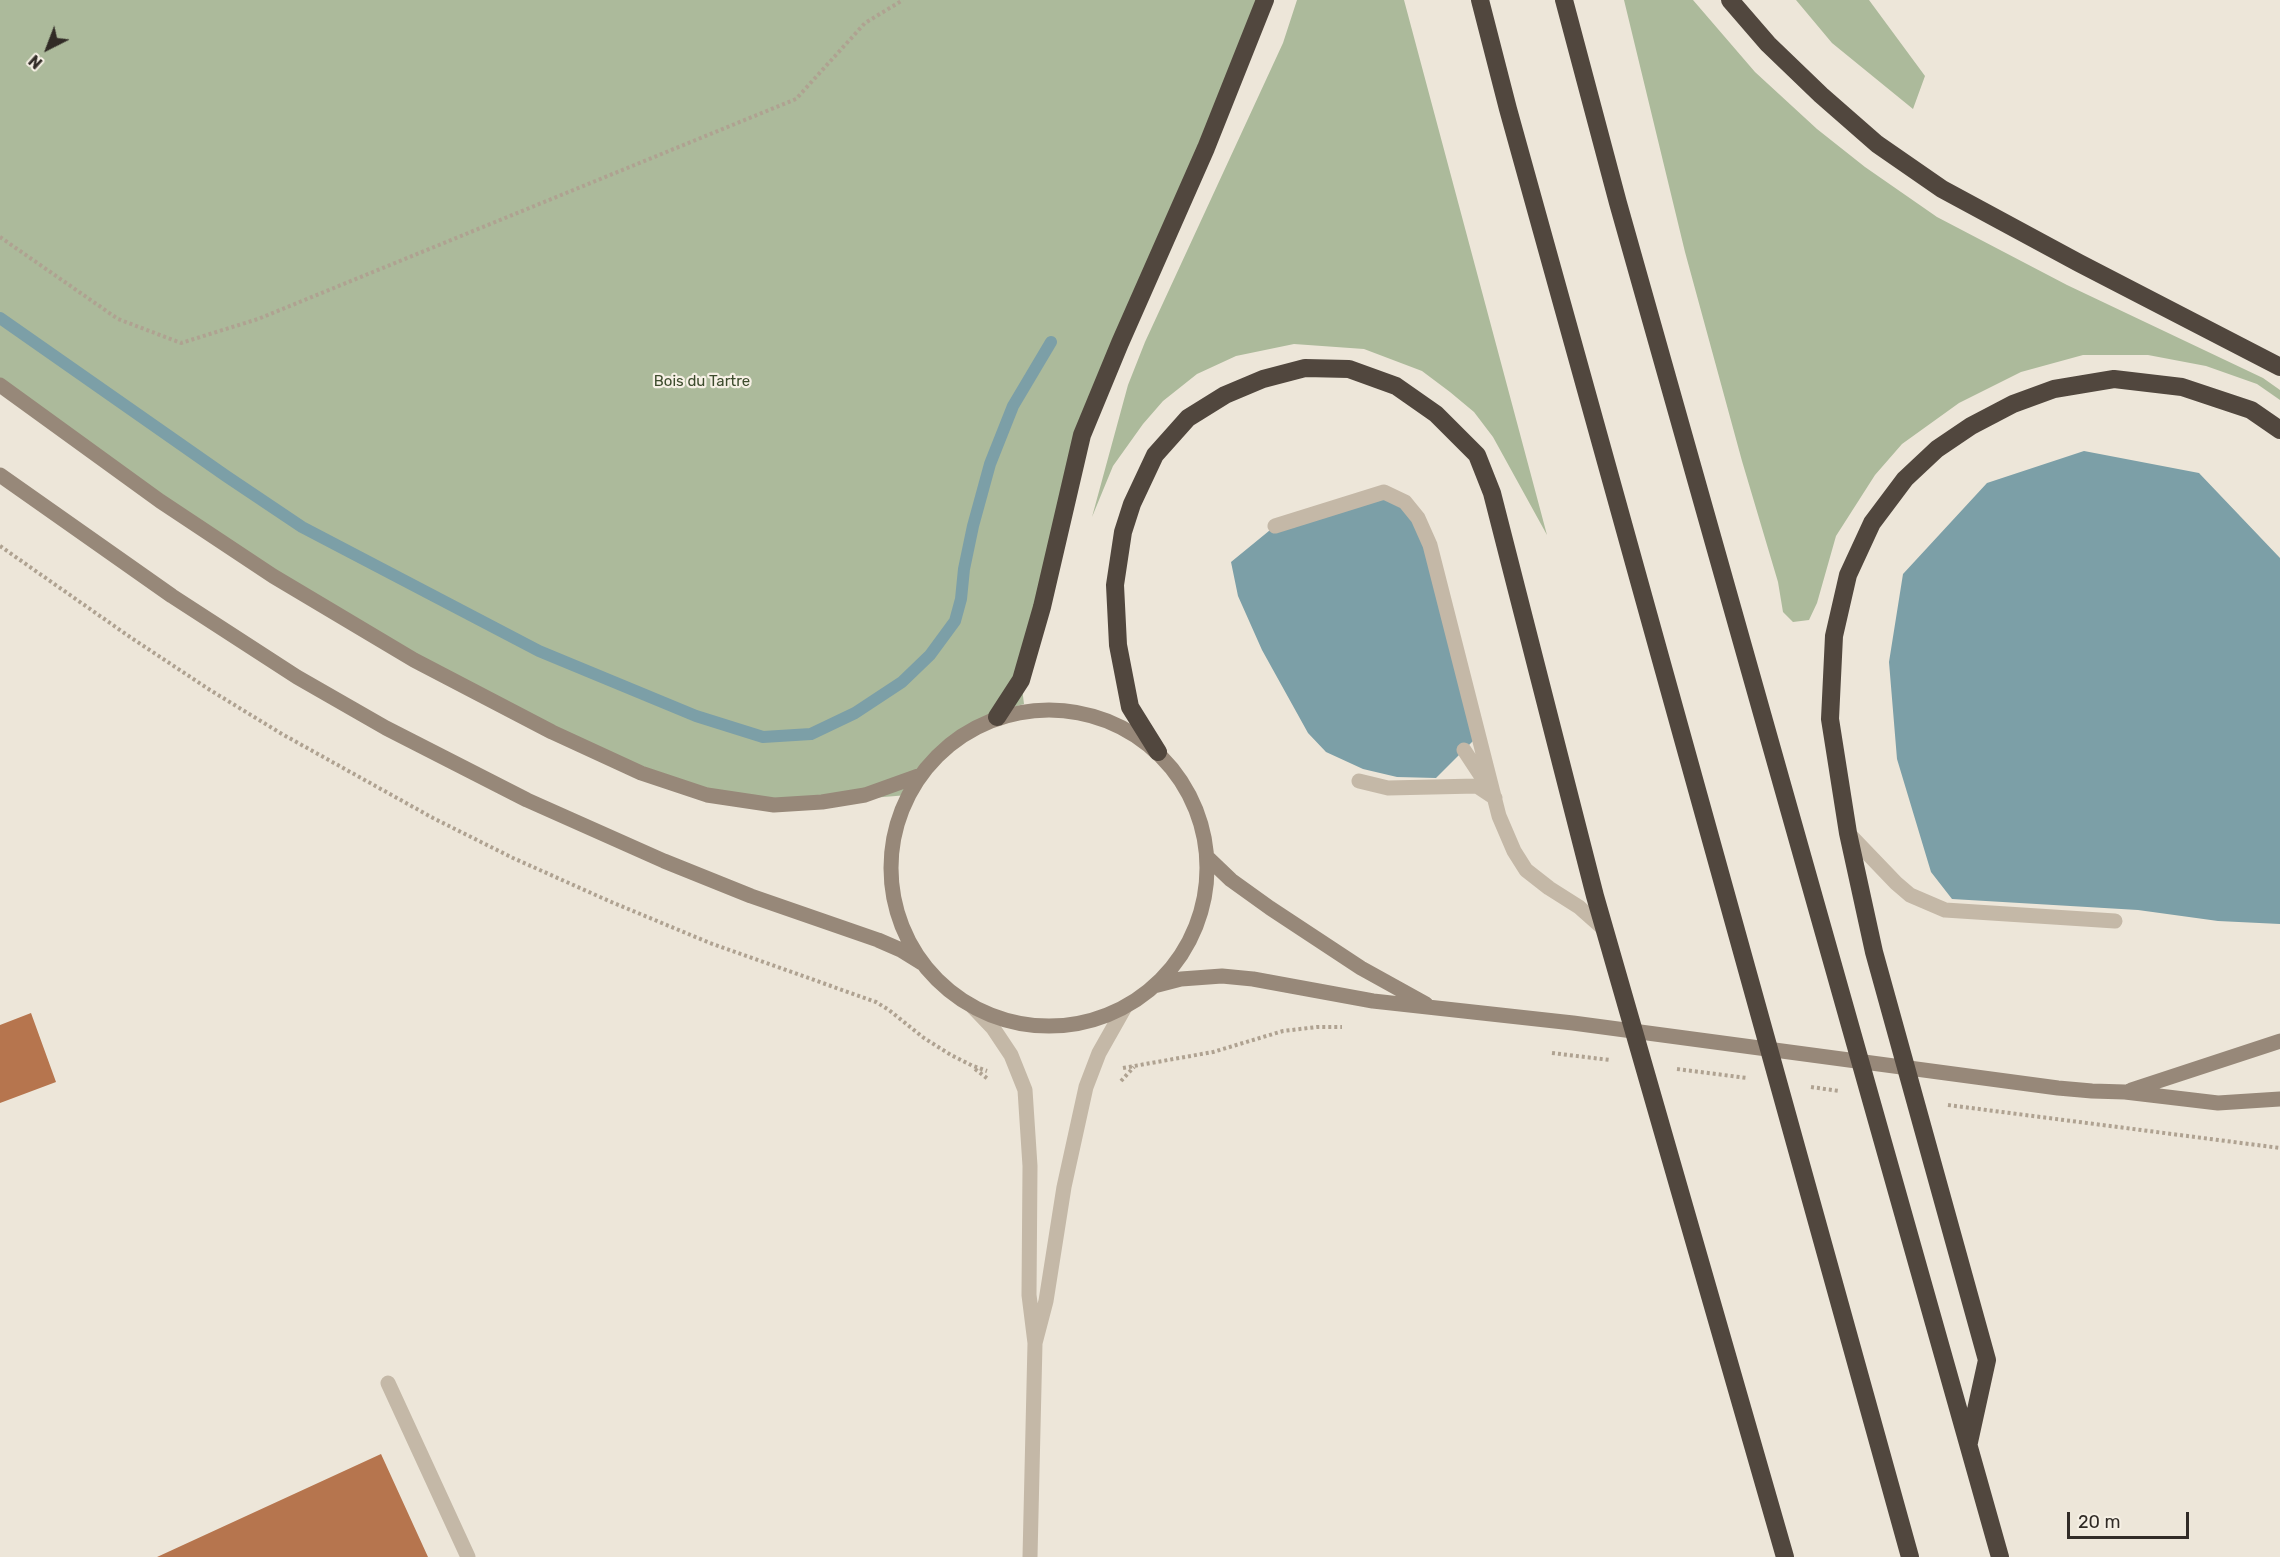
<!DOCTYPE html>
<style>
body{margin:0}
#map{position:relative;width:2280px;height:1557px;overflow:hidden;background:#ede6d9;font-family:Rubik,sans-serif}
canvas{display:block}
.north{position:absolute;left:18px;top:18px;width:60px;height:60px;-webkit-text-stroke:4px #f6f0e5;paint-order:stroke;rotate:222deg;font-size:16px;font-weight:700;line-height:24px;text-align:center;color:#312b26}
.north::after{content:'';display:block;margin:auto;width:21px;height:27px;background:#312b26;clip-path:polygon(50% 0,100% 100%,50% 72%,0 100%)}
.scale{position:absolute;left:2067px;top:1512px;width:122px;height:27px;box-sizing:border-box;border:3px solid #312b26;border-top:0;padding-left:8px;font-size:18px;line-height:21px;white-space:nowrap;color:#312b26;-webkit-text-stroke:4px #f6f0e5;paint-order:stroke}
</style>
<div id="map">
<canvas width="2280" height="1557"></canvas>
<div class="north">N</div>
<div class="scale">20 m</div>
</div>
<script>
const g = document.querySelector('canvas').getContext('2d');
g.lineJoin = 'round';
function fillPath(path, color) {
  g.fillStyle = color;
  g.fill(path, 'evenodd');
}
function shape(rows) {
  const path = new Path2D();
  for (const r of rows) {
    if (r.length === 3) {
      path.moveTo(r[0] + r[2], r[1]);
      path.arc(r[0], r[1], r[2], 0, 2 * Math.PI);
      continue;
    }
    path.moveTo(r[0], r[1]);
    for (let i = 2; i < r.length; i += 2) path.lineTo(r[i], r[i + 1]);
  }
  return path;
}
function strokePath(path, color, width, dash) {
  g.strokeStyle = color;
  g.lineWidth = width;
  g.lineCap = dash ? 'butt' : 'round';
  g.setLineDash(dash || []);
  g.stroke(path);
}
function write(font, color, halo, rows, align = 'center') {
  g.font = font + ' Rubik,sans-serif';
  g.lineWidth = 4.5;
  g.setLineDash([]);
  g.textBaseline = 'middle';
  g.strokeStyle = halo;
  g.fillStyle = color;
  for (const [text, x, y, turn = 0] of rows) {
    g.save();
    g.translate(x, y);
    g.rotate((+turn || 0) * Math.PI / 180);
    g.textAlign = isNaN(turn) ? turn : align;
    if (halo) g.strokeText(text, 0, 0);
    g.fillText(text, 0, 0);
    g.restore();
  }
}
fillPath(shape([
 [0,0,1265,0,1082,435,1021,680,1024,704,997,712,971,724,948,741,929,762,908,795,785,805,665,779,392,651,0,384],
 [1297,0,1404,0,1547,535,1493,437,1474,412,1450,392,1422,371,1364,349,1294,344,1236,356,1197,374,1163,401,1143,424,1113,466,1092,517,1128,385,1145,342,1283,43],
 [1624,0,1693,0,1755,72,1817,129,1865,167,1937,217,2067,285,2263,378,2280,390,2280,400,2257,384,2206,366,2148,355,2083,355,2021,372,1959,403,1902,444,1875,475,1836,536,1817,603,1809,620,1793,622,1783,612,1778,582,1742,461,1685,252],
 [1796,0,1869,0,1925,76,1913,109,1832,43]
]), '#acba9b');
fillPath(shape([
 [2084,451,2199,473,2280,558,2280,924,2218,921,2138,910,1952,899,1931,872,1897,759,1889,662,1903,574,1987,483],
 [1384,492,1418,518,1479,735,1436,778,1397,777,1363,769,1326,752,1308,733,1262,650,1238,596,1231,562,1275,526]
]), '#7c9fa7');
strokePath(shape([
 [0,318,226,476,302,527,539,651,696,716,763,737,811,734,855,713,902,682,930,655,955,621,961,599,964,569,973,526,990,464,1013,406,1051,342]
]), '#7c9fa7', 12);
fillPath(shape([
 [31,1013,56,1082,0,1103,0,1025],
 [381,1454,428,1557,157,1557]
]), '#b6754e');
strokePath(shape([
 [0,237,118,319,181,343,258,319,796,99,865,23,903,0],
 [0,546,130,637,210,690,282,734,433,818,513,858,609,901,710,943,876,1002,889,1010,924,1038,951,1055,973,1066,987,1071],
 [1552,1053,1610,1060],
 [1123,1068,1213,1052,1283,1031,1317,1027,1342,1027],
 [975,1069,988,1079],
 [1677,1069,1747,1078],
 [1121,1081,1134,1067],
 [1811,1087,1839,1091],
 [1948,1105,2280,1148]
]), '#afa291', 4, [3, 3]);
strokePath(shape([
 [1275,526,1384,492,1405,502,1418,518,1430,545,1499,816,1514,851,1526,870,1549,888,1579,907,1605,930],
 [1464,750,1487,785],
 [1359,781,1388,788,1477,786,1495,798],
 [1848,833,1896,883,1910,895,1945,910,2115,921],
 [388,1383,468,1557]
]), '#c4b8a7', 15);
strokePath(shape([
 [973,1007,993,1028,1011,1055,1025,1090,1030,1166,1029,1295,1035,1343,1046,1301,1064,1187,1086,1087,1099,1053,1125,1007],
 [1030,1557,1035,1343]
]), '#c4b8a7', 15);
strokePath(shape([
 [0,385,160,501,273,576,414,660,552,732,641,773,707,795,774,805,822,802,865,795,918,776],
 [0,475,172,596,297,677,386,728,527,800,664,861,751,896,878,940,901,950,922,963],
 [1049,868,158],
 [1208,858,1231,880,1270,908,1361,968,1426,1004],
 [1154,986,1181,979,1222,976,1253,979,1373,1001,1573,1023,2058,1088,2092,1091,2125,1092,2218,1103,2280,1099],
 [2131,1090,2280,1041]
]), '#978879', 15);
strokePath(shape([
 [1480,0,1508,109,1910,1557],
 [1564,0,1618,203,2000,1557],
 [1730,0,1768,44,1821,95,1877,144,1942,189,2079,263,2280,367],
 [997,717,1021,680,1042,607,1082,435,1120,343,1206,148,1265,0],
 [1158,752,1130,707,1118,645,1115,585,1123,532,1132,504,1155,455,1188,418,1225,395,1263,379,1305,368,1349,369,1396,386,1436,414,1477,455,1492,493,1595,896,1785,1557],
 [1969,1442,1987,1360,1874,952,1848,833,1830,719,1834,636,1848,575,1872,523,1905,479,1937,449,1971,426,2013,404,2054,389,2114,379,2182,387,2251,410,2280,430]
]), '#51473e', 18);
write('15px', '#3d4c2d', '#f6f0e5', [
 ["Bois du Tartre",702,382]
]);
</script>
